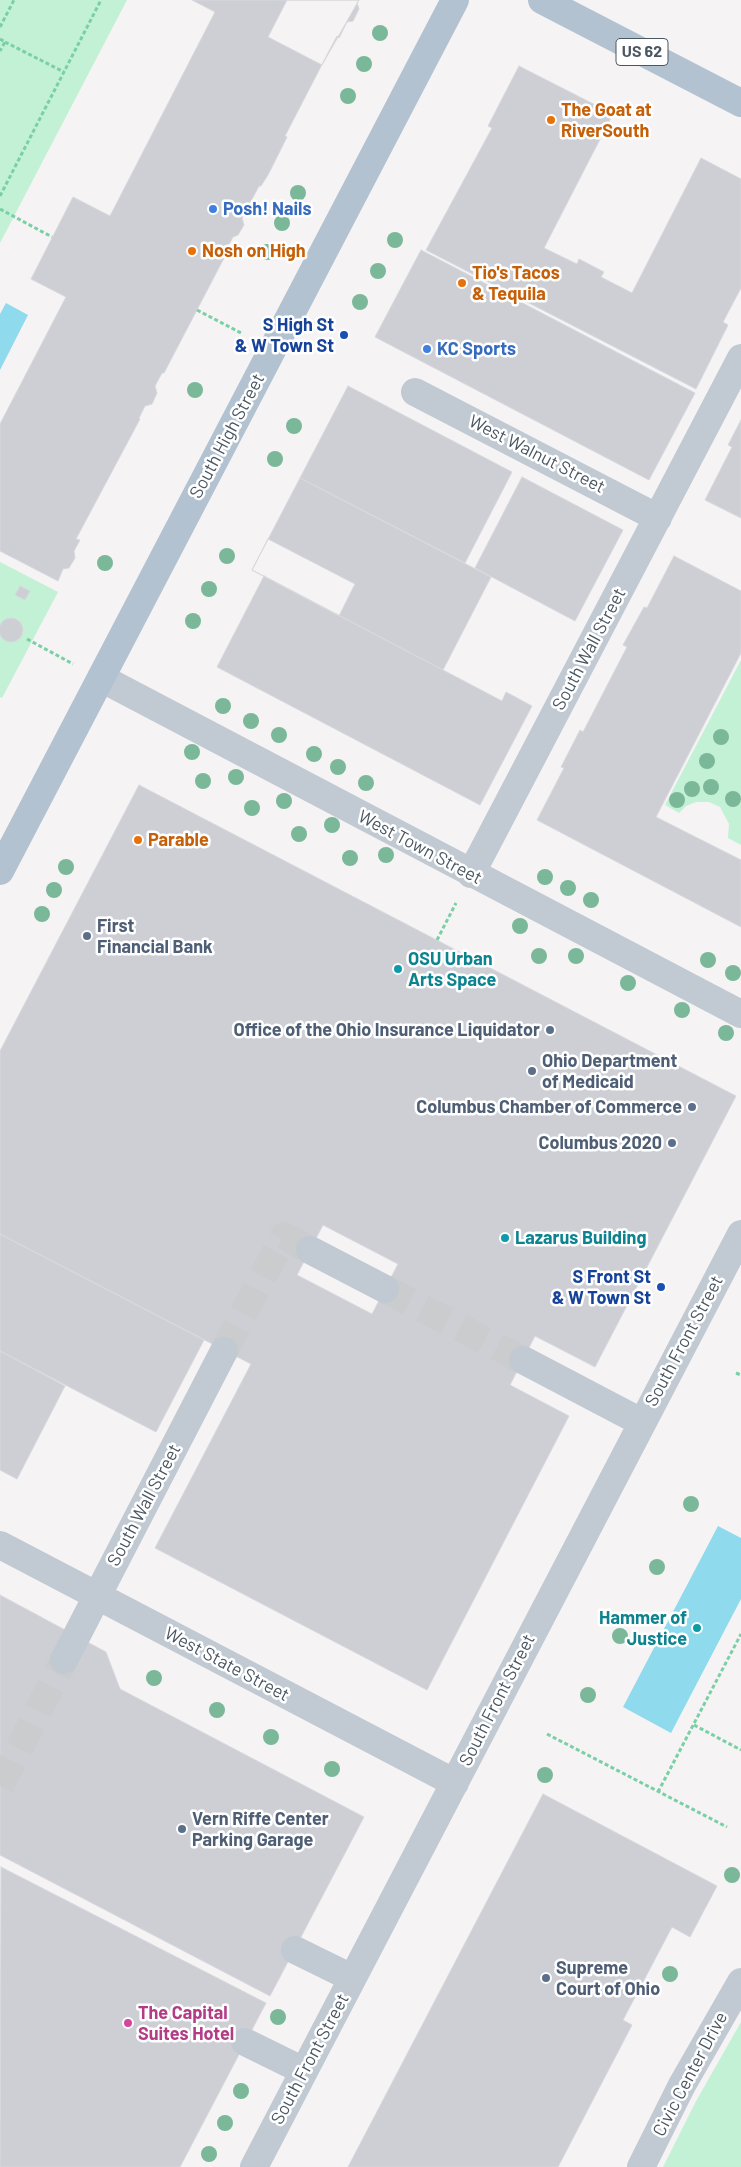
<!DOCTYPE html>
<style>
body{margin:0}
canvas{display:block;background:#f5f3f3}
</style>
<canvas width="741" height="2167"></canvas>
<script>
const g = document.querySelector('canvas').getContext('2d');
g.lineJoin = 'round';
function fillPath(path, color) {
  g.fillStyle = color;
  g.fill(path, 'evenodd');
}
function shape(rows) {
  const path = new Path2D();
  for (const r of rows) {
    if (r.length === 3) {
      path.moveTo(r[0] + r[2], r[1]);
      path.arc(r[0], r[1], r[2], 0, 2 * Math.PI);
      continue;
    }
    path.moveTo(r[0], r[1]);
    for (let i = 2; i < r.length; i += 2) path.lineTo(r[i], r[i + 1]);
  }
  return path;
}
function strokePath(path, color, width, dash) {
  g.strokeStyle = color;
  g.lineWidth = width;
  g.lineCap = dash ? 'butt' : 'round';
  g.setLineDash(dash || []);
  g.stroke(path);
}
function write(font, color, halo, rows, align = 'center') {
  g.font = font + ' Barlow,sans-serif';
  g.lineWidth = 5;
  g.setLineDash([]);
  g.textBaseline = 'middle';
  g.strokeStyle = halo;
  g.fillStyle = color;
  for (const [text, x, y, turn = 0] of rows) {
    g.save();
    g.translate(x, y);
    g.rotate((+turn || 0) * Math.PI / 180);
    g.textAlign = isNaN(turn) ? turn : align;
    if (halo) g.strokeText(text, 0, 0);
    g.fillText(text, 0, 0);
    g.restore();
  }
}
fillPath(shape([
 [0,0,127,0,0,243],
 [0,562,58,592,2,698,0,697],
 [741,660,741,845,728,838,729,824,720,807,709,802,696,802,686,806,679,813,665,805],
 [741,2022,741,2167,663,2167,695,2103]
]), '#c3f1d5');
fillPath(shape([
 [6,303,28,315,0,370,0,314],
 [718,1526,741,1538,741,1599,671,1733,623,1707]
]), '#90daee');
const building = shape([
 [192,0,359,0,357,3,359,9,353,21,347,22,339,38,337,36,329,51,285,136,287,137,268,175,261,186,259,186,242,218,244,225,238,235,233,237,226,250,228,250,223,260,164,373,162,373,155,386,157,393,152,404,145,406,139,418,140,419,76,539,80,540,74,551,75,558,69,568,63,569,58,581,0,551,0,424,66,297,31,279,73,197,110,216,215,12,192,0],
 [287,0,359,0,322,65,268,37,287,0],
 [519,66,613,114,544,248,577,264,579,259,604,272,601,277,632,293,701,158,741,179,741,288,723,322,728,325,696,389,426,250,492,128,488,126,519,66],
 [421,250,695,393,649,480,375,337,421,250],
 [348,386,512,472,465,563,300,478,348,386],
 [741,420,741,518,705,500,732,447,728,445,741,420],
 [522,477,623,530,575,621,475,568,522,477],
 [300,478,491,577,443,670,252,570,300,478],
 [268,539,355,584,339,616,252,570,268,539],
 [674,556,741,591,741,653,656,817,741,860,741,927,537,820,564,768,561,767,580,730,583,732,627,647,623,645,644,607,647,608,674,556],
 [264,576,502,701,506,692,532,706,480,805,217,667,264,576],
 [20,586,30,591,25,600,15,595,20,586],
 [11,630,12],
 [139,785,736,1096,595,1367,535,1336,510,1385,569,1416,427,1690,155,1548,251,1364,0,1234,0,1051,139,785],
 [323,1225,398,1264,372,1314,297,1275,323,1225],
 [0,1234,204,1340,156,1432,0,1351,0,1234],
 [0,1351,65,1386,17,1479,0,1470,0,1351],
 [0,1595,106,1652,120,1689,364,1817,270,1996,0,1855,0,1595],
 [543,1794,717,1886,690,1937,672,1927,623,2020,632,2025,558,2167,348,2167,543,1794],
 [1,1867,266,2003,180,2167,0,2167,1,1867]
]);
fillPath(building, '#cdcfd5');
strokePath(building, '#d7d9de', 1);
strokePath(shape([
 [385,1289,523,1360],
 [224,1351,284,1236,310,1250],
 [0,1786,64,1660]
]), '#caccce', 28, [28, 14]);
strokePath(shape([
 [0,27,14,0],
 [0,39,5,42,0,51],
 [5,42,64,72],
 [0,196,101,0],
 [0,209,52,237],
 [197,310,243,334],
 [27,639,73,664],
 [437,940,456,903],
 [736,1373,741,1375],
 [694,1725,741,1750],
 [547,1734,727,1827],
 [658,1792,741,1634]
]), '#7ad0a6', 3, [4, 2.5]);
strokePath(shape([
 [415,392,658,518],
 [101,678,741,1014],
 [471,874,741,358],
 [310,1250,385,1289],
 [523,1360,641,1422],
 [0,1545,455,1783],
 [64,1660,224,1351],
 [295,1950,352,1978],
 [245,2042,304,2071],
 [254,2167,741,1234],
 [641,2167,682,2085,741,1982]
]), '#c1cad2', 28);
strokePath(shape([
 [542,0,741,103],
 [0,871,455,0]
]), '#b3c2d1', 28);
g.fillStyle = '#7bb799';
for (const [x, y] of [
 [380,33],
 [364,64],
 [348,96],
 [298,193],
 [282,223],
 [395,240],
 [267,252],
 [378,271],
 [360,302],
 [195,390],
 [294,426],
 [275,459],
 [227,556],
 [105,563],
 [209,589],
 [193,621],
 [223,706],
 [251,721],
 [279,735],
 [721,737],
 [192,752],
 [314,754],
 [707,761],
 [338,767],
 [236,777],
 [203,781],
 [366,783],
 [711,787],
 [692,789],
 [733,799],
 [677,800],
 [284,801],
 [252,808],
 [332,825],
 [299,834],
 [386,855],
 [350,858],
 [66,867],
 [545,877],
 [568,888],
 [54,890],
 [591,900],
 [42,914],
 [520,926],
 [539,956],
 [576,956],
 [708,960],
 [733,973],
 [628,983],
 [682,1010],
 [726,1033],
 [691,1504],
 [657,1567],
 [620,1636],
 [154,1678],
 [588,1695],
 [217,1710],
 [271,1737],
 [332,1769],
 [545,1775],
 [732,1875],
 [670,1974],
 [278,2017],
 [241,2091],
 [225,2123],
 [209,2154]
]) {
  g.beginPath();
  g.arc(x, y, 8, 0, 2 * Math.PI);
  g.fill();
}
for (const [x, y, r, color] of [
 [551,120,5,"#e8710a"],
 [213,209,5,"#3f7fe0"],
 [192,251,5,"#e8710a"],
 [462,283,5,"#e8710a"],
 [344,335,5,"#1a4fb4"],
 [427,349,5,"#3f7fe0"],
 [138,840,5,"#e8710a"],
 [87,936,5,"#5c6f8a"],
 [398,969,5,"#0f9aa8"],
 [550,1030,5,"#5c6f8a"],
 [532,1071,5,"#5c6f8a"],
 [692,1107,5,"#5c6f8a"],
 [672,1143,5,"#5c6f8a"],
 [505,1238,5,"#0f9aa8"],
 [661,1287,5,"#1a4fb4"],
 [697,1628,5,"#0f9aa8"],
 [182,1829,5,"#5c6f8a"],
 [546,1978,5,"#5c6f8a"],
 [128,2023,5,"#d1479c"]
]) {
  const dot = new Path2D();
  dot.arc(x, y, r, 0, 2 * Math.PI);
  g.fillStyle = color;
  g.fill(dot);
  strokePath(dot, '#fff', 2);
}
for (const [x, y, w] of [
 [642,52,52]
]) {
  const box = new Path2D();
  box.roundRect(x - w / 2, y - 13.5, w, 27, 4);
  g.fillStyle = '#fff';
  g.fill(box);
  strokePath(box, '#4a5661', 1);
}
write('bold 16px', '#4a5661', null, [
 ["US 62",642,52]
]);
write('bold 18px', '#c56008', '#fff', [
 ["The Goat at",561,110],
 ["RiverSouth",561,131],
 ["Nosh on High",202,251],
 ["Tio's Tacos",472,273],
 ["& Tequila",472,294],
 ["Parable",148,840]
], 'left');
write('bold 18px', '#366cbe', '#fff', [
 ["Posh! Nails",223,209],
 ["KC Sports",437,349]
], 'left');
write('bold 18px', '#164399', '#fff', [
 ["S High St",334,325],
 ["& W Town St",334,346],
 ["S Front St",651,1277],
 ["& W Town St",651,1298]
], 'right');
write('18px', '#4a5661', '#fff', [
 ["South High Street",227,436,-62],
 ["West Walnut Street",537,454,27],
 ["South Wall Street",589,649,-62],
 ["West Town Street",420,847,28],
 ["South Front Street",684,1341,-62],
 ["South Wall Street",144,1505,-62],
 ["West State Street",227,1664,28],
 ["South Front Street",497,1700,-63],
 ["South Front Street",310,2059,-62],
 ["Civic Center Drive",690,2074,-62]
]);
write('bold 18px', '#4e5e75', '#fff', [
 ["First",97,926],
 ["Financial Bank",97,947],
 ["Office of the Ohio Insurance Liquidator",540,1030,"right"],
 ["Ohio Department",542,1061],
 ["of Medicaid",542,1082],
 ["Columbus Chamber of Commerce",682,1107,"right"],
 ["Columbus 2020",662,1143,"right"],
 ["Vern Riffe Center",192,1819],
 ["Parking Garage",192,1840],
 ["Supreme",556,1968],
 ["Court of Ohio",556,1989]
], 'left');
write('bold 18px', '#0d838f', '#fff', [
 ["OSU Urban",408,959],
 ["Arts Space",408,980],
 ["Lazarus Building",515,1238],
 ["Hammer of",687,1618,"right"],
 ["Justice",687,1639,"right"]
], 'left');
write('bold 18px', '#b23c85', '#fff', [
 ["The Capital",138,2013],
 ["Suites Hotel",138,2034]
], 'left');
</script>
